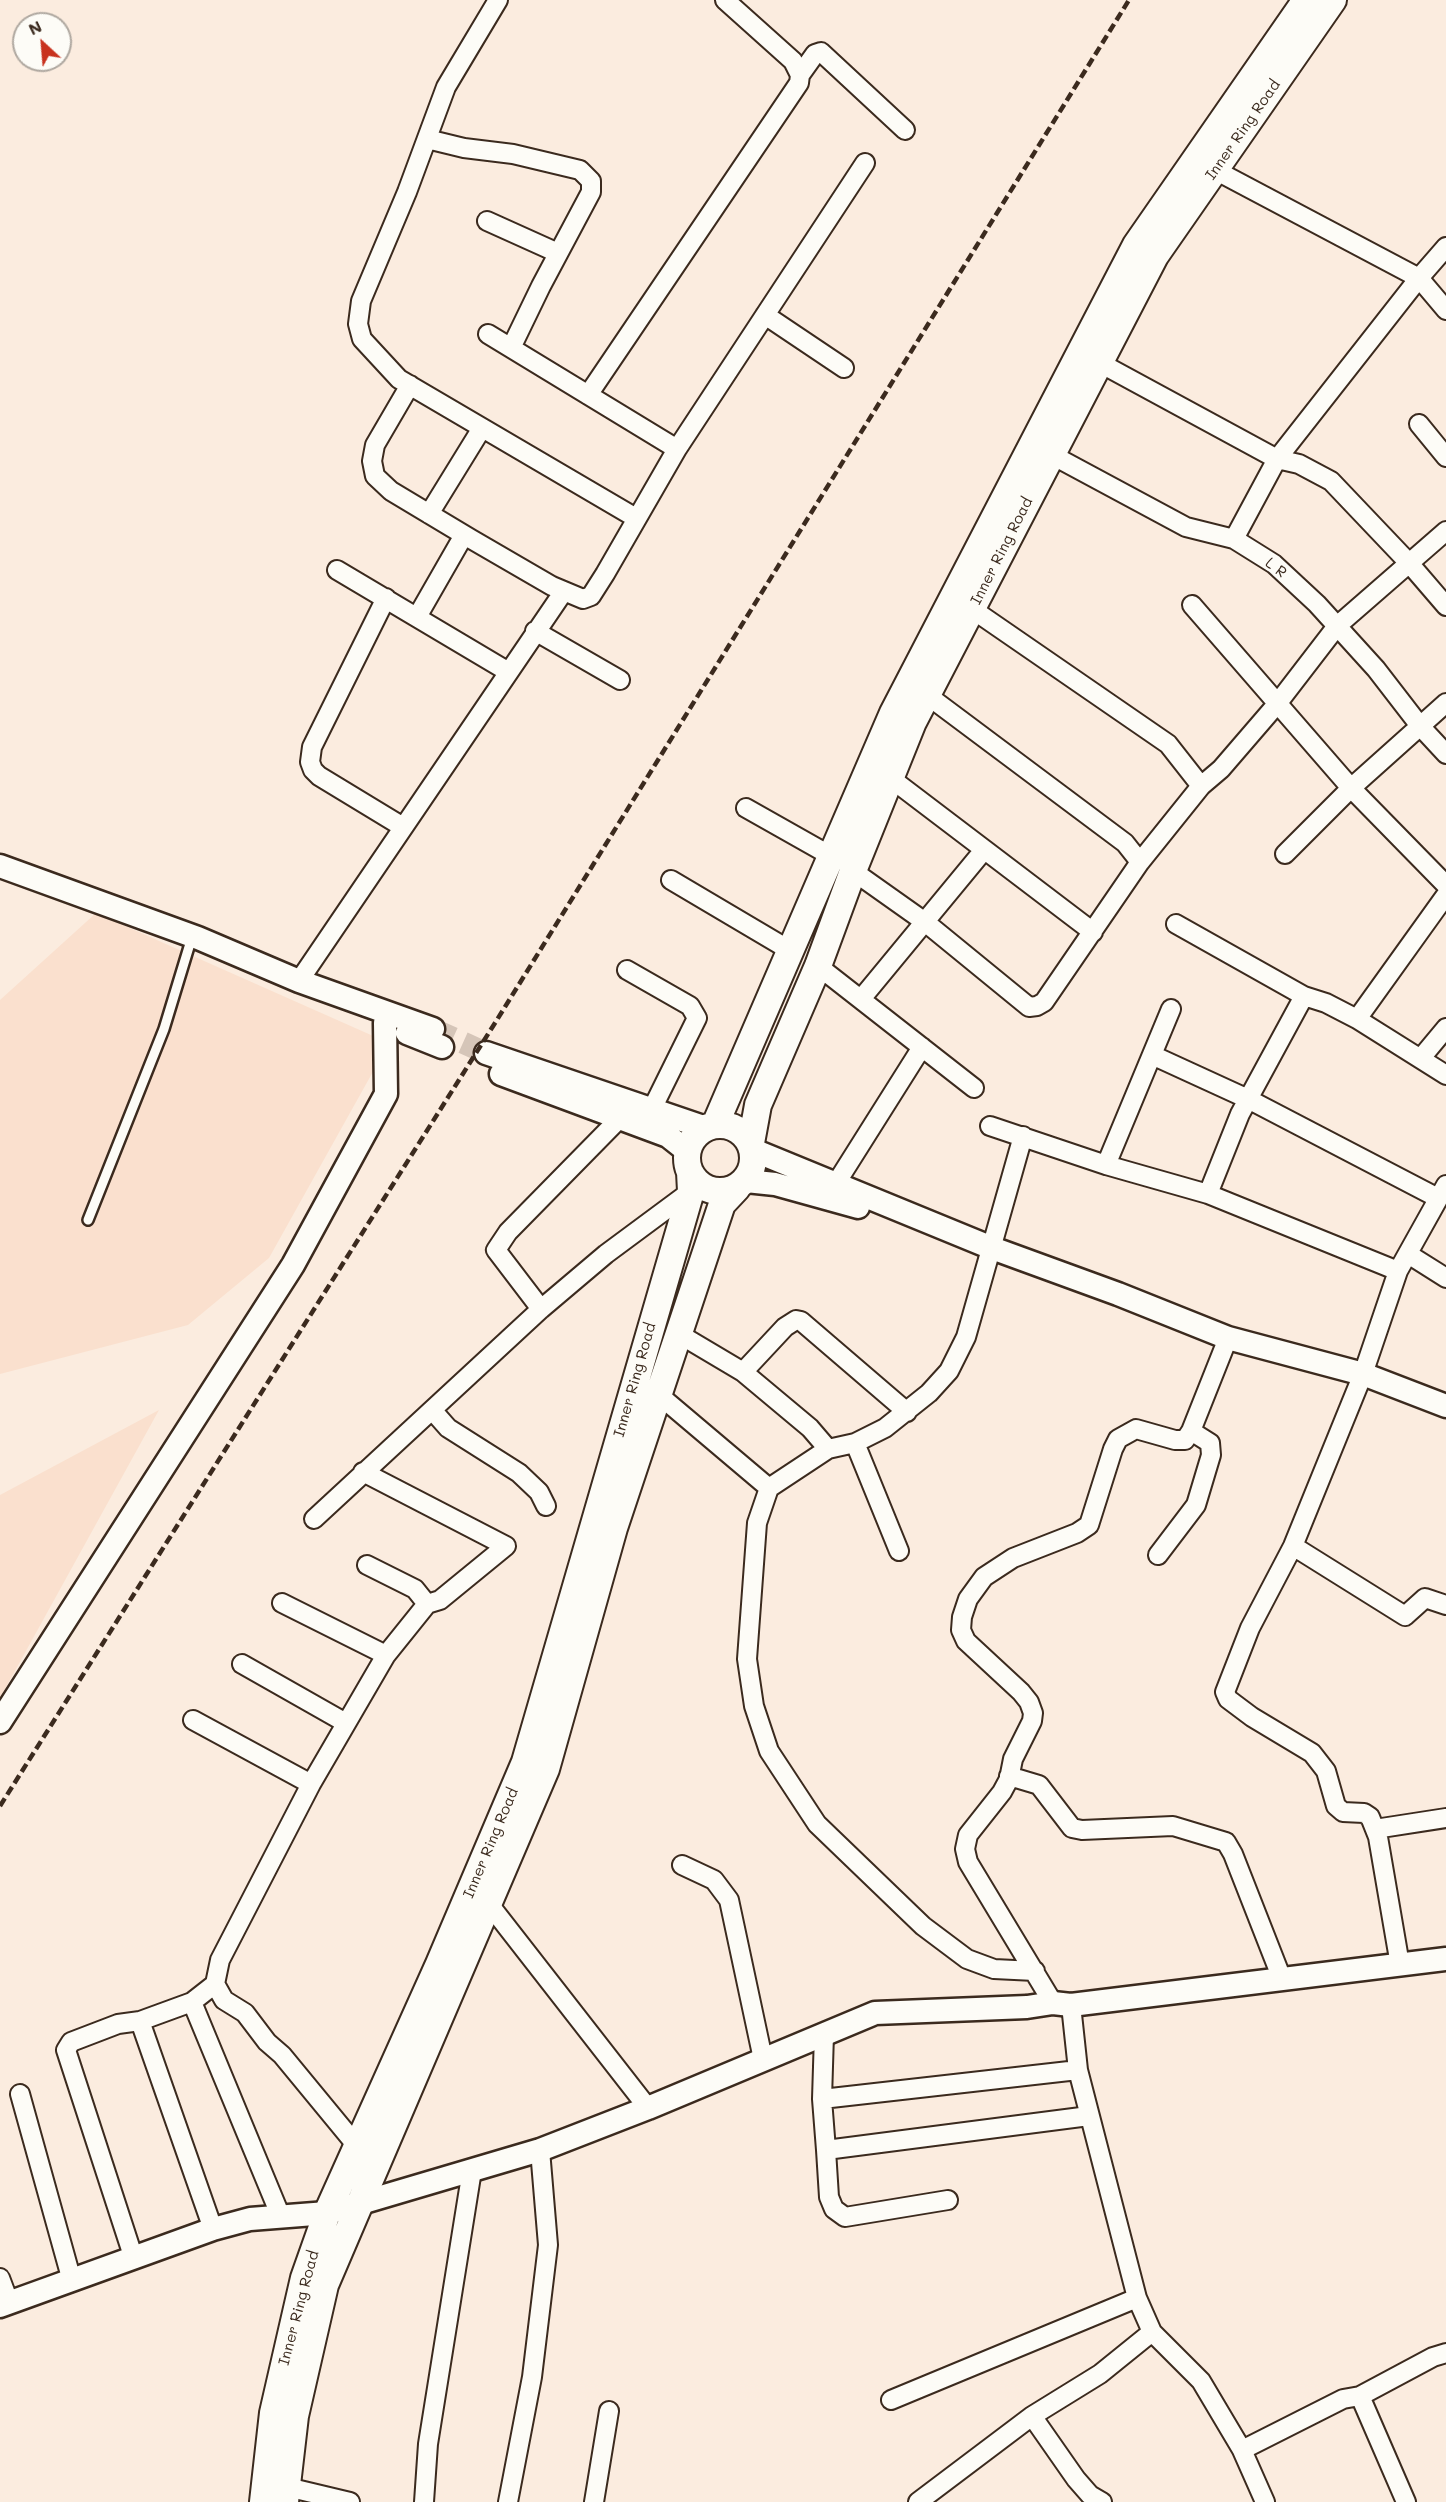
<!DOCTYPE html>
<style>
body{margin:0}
#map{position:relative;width:1446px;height:2502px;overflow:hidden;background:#fbecdf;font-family:Mali,sans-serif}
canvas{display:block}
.north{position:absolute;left:12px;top:12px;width:60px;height:60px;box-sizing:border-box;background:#fdfcf7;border:2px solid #afa8a0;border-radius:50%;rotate:334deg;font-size:16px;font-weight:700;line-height:24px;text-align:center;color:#3b2a1e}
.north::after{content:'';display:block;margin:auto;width:21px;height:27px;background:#c8321e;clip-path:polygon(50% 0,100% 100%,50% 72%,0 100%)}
</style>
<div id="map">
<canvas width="1446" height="2502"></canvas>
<div class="north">N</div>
</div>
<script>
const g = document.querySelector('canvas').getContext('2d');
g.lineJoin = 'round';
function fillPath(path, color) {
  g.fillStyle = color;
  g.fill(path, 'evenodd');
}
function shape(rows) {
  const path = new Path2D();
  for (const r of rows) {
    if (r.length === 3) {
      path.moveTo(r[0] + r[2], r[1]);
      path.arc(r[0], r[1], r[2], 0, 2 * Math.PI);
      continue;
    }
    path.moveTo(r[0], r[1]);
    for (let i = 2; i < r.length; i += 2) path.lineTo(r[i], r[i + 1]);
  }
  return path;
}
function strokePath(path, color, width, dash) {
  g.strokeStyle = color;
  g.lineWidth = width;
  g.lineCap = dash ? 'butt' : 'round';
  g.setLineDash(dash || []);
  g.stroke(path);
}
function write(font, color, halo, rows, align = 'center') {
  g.font = font + ' Mali,sans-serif';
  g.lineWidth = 5;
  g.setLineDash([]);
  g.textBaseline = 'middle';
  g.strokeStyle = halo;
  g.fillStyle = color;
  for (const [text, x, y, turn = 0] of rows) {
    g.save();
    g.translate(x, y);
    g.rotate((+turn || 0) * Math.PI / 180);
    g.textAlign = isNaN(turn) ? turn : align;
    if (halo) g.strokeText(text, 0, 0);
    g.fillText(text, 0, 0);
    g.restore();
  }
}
fillPath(shape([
 [96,913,389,1043,269,1258,188,1325,0,1374,0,1000],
 [159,1410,0,1698,0,1495]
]), '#fae0ce');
strokePath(shape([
 [433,1029,486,1053]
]), '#d5c5b8', 22, [22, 11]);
const service = shape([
 [88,1220,164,1029,192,937]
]);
const minor = shape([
 [498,0,446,87,407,192,361,301,358,324,362,339,399,379,636,518],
 [800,75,815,54,821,52,905,130],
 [427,139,464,148,513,154,580,170,591,181,591,192,541,286,511,348],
 [1215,170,1419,278,1446,310],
 [487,221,558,253],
 [765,315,844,368],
 [488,334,677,449],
 [1100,363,1277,459,1299,464,1331,481,1409,563,1446,606],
 [410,385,375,445,372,461,375,476,391,491,471,539,552,586,583,599,591,596,605,574,677,449,865,163],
 [588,395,799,83,800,75,793,61,725,0],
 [1419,424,1446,457],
 [1052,455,1186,527,1234,539,1274,564,1317,604,1376,669,1420,726,1446,754],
 [429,514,482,428],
 [1234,539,1277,459,1419,278,1446,247],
 [337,570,507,671],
 [386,598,312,747,310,762,313,770,319,776,403,827],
 [1192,605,1351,788,1446,885],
 [972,609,1168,744,1201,786],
 [417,617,464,535],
 [535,631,620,680],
 [927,695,1125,843,1140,862],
 [889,777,1093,932],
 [746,808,831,856],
 [1285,854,1351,788,1446,703],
 [853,871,925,922,1029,1007,1037,1006,1044,1002,1140,862,1201,786,1221,769,1277,704,1337,626,1446,531],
 [671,880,791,951],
 [1176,924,1304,996,1326,1003,1357,1019,1446,1075],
 [818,966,974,1088],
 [627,970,690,1006,697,1018,652,1109],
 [299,981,564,591],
 [861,999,984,850],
 [1357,1019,1446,895],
 [1152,1055,1248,1099,1438,1198],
 [1421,1058,1446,1028],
 [990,1126,1106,1165,1208,1194,1398,1271],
 [1023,1136,966,1337,949,1371,929,1393,885,1428,855,1443,828,1449,769,1488,757,1523,747,1659,754,1706,769,1751,817,1824,923,1926,967,1959,994,1969,1035,1971],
 [1106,1165,1171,1009],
 [835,1185,922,1047],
 [1208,1194,1240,1114,1304,996],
 [1408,1254,1446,1278],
 [541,1309,496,1250,508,1232,621,1117],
 [679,1334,743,1372,810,1428,828,1449],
 [743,1372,785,1327,796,1320,801,1321,907,1412],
 [659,1395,769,1488],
 [433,1411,448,1428,519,1473,539,1492,546,1506],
 [855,1443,899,1551],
 [314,1519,541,1309,606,1254,691,1191],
 [1293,1546,1405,1616,1425,1598,1446,1605],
 [1158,1555,1196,1505,1211,1455,1210,1443,1191,1431],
 [367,1565,415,1589,427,1604],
 [282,1603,386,1655],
 [242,1664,346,1723],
 [193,1720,311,1784],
 [1009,1776,1039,1785,1072,1828,1082,1830,1173,1826,1226,1842,1233,1854,1282,1979],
 [1375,1829,1446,1818],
 [682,1865,714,1880,729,1900,763,2059],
 [489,1904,648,2108],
 [1400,1965,1378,1837,1370,1817,1364,1813,1343,1812,1336,1806,1326,1771,1312,1753,1252,1717,1228,1699,1225,1692,1250,1628,1293,1546,1363,1374,1398,1271,1446,1185],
 [215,1984,224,2000,245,2013,267,2042,282,2055,357,2146],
 [1053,2003,968,1862,965,1849,968,1835,1002,1792,1009,1779,1013,1759,1032,1721,1033,1713,1029,1702,1021,1692,966,1641,961,1630,962,1617,968,1599,984,1577,1013,1558,1077,1533,1089,1525,1113,1449,1118,1439,1136,1429,1175,1440,1185,1440,1191,1431,1228,1338],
 [1071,2005,1078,2070,1137,2298,1152,2332,1201,2381,1242,2450,1265,2502],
 [140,2021,192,2002],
 [824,2034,822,2099,826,2150,1089,2116],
 [20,2094,72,2281],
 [822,2099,1078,2070],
 [826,2150,829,2197,834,2209,845,2217,948,2200],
 [281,2217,192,2002,215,1984,220,1960,311,1784,386,1655,427,1604,440,1600,506,1546,363,1472],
 [134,2259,66,2050,71,2042,118,2024,140,2021,213,2229],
 [0,2278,9,2302],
 [1360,2396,1406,2502],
 [891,2400,1137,2298],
 [1032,2416,1076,2479,1090,2495,1102,2502],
 [1242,2450,1343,2399,1360,2396,1433,2357,1446,2353],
 [287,2487,350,2502],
 [424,2502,428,2444,472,2170],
 [508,2502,532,2377,548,2245,540,2150],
 [594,2502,609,2411],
 [918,2502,1032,2416,1100,2374,1152,2332]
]);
const tertiary = shape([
 [0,866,198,938,299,981,433,1029],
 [407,1033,442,1047],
 [486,1053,706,1128],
 [501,1074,668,1136,687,1151],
 [753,1150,992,1248,1118,1294,1228,1338,1363,1374,1446,1406],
 [746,1181,775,1184,858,1207],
 [0,1722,293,1265,386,1094,385,1023],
 [0,2306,213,2229,250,2219,327,2213,540,2150,648,2108,875,2013,1027,2007,1053,2003,1071,2005,1446,1959]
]);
const secondary = shape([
 [720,1158,33],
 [715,1125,893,713,1136,245,1306,0],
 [751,1143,758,1105,818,966,853,871,913,722,1155,256,1333,0],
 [263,2502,273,2413,304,2278,327,2213,439,1964,525,1762,691,1191,690,1172],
 [285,2502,295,2416,325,2285,546,1769,614,1528,722,1204,737,1188]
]);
strokePath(service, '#3b2a1e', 14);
strokePath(minor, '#3b2a1e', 22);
strokePath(tertiary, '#3b2a1e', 27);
strokePath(secondary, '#3b2a1e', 30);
strokePath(service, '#fdfcf7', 9);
strokePath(minor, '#fdfcf7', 18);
strokePath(tertiary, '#fdfcf7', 22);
strokePath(secondary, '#fdfcf7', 26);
strokePath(shape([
 [0,1806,495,1023,1129,0]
]), '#3b2a1e', 4.5, [9, 4.5]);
write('15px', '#3b2a1e', '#fdfcf7', [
 ["Inner Ring Road",1243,130,-55],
 ["Inner Ring Road",1002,551,-63],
 ["L R",1276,568,38],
 ["Inner Ring Road",635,1380,-74],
 ["Inner Ring Road",491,1843,-67],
 ["Inner Ring Road",299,2308,-75]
]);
</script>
